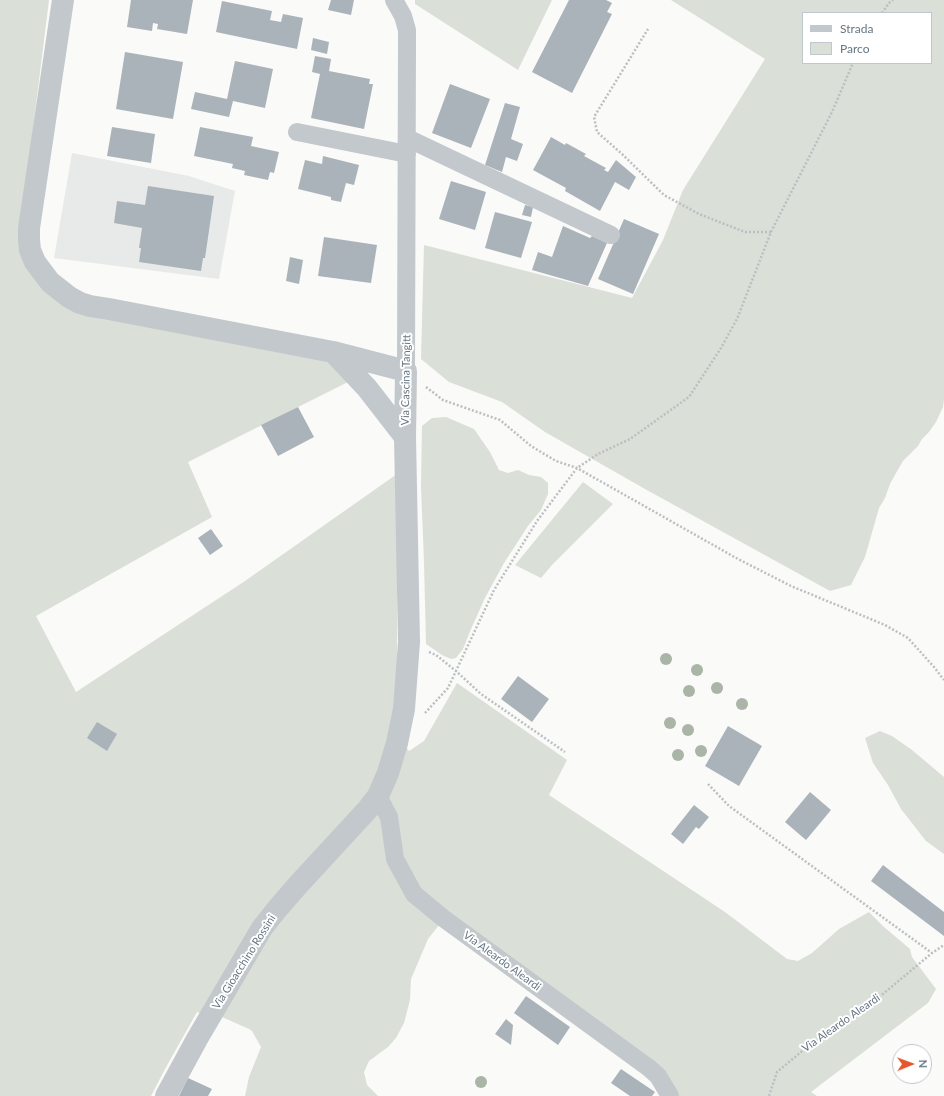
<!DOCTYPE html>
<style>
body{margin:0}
#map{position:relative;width:944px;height:1096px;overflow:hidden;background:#fafaf8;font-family:Lato,sans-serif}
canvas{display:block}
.legend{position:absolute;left:802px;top:12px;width:130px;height:52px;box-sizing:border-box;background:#fff;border:1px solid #c1c8cd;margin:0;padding:5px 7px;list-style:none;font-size:12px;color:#657683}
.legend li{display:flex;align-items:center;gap:8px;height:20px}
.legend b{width:20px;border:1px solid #c1c8cd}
.north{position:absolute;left:892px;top:1044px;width:40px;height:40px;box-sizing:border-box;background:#fff;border:1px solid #c1c8cd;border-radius:50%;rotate:89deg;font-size:11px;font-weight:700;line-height:16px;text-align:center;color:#657683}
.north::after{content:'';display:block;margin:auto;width:14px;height:18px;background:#e4572e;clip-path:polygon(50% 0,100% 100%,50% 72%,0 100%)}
</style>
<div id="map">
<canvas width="944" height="1096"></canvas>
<ul class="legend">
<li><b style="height:5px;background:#c3c8cc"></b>Strada</li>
<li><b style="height:11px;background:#dadfd7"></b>Parco</li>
</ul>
<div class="north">N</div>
</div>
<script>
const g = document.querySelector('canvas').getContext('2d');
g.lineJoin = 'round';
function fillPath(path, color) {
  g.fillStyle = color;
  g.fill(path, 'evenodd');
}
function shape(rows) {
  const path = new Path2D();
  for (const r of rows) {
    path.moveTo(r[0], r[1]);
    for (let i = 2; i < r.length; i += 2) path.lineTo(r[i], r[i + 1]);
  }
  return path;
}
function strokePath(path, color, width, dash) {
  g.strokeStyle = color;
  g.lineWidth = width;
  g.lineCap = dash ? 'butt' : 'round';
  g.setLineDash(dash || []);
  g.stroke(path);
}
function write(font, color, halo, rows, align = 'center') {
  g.font = font + ' Lato,sans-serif';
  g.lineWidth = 4;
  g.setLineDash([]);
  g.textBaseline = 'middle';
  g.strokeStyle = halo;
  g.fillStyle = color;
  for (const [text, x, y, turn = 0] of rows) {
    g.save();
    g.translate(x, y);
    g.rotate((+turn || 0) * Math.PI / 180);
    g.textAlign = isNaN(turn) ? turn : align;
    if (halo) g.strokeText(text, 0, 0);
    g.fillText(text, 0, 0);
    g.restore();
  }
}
fillPath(shape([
 [72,153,189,176,235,191,219,279,54,258]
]), '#e8e9e9');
fillPath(shape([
 [0,0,49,0,19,241,45,285,328,357,350,381,188,462,212,517,36,616,76,692,245,581,397,474,397,723,405,746,409,751,424,741,457,683,567,760,549,795,725,912,787,959,798,961,812,953,839,929,869,912,884,927,910,949,912,957,936,989,928,1003,811,1092,817,1096,677,1096,447,915,428,939,411,979,410,1000,404,1023,396,1038,388,1047,369,1061,364,1072,367,1085,378,1096,245,1096,249,1077,261,1047,252,1031,249,1029,222,1017,212,1018,197,1012,165,1069,151,1096,0,1096],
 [415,0,552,0,518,70,415,4],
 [671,0,944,0,944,399,943,407,936,422,929,432,922,439,918,446,903,461,896,473,890,484,885,498,879,508,865,557,851,585,830,591,645,489,545,432,502,402,449,382,421,359,424,245,632,298,663,240,683,190,765,59],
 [803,13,931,13,931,63,803,63],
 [446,417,474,429,490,452,499,470,508,473,518,470,529,475,541,477,548,483,548,494,541,510,528,526,504,563,485,598,471,629,463,649,456,658,451,659,442,655,426,644,424,562,421,487,422,426,432,418],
 [583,482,613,504,552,565,541,578,515,565],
 [880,731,892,736,912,750,944,777,944,854,926,841,901,809,888,785,873,763,865,738]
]), '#dadfd7');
fillPath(shape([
 [131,0,193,0,187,34,157,29,158,24,153,23,152,31,127,27],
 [331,0,354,0,351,15,328,10],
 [569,0,606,0,612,3,607,12,612,14,572,93,532,72],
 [222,1,272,11,270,20,281,22,283,14,303,18,297,49,216,32],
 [313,38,329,42,327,54,311,50],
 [125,52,183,62,173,119,116,109],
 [315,56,331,59,329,71,370,79,369,84,373,84,364,129,311,118,320,74,312,72],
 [235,61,273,69,265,108,233,101,229,117,191,109,195,92,227,99],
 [450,84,490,99,471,148,432,133],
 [505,103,520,107,511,139,523,144,517,161,506,157,502,172,485,165],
 [112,127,155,134,151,163,107,156],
 [200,127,253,137,251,146,279,152,274,173,270,172,268,180,244,175,245,171,232,168,233,164,194,156],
 [551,137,565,145,566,143,586,154,584,156,606,168,604,170,608,172,616,160,636,177,629,190,615,182,600,211,565,191,566,188,533,170],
 [323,156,359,165,354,185,346,183,341,202,331,200,331,197,298,189,305,160,322,164],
 [451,181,486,192,475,230,439,219],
 [148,186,214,196,205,258,203,258,201,271,139,262,141,248,139,248,142,228,114,223,117,201,145,205],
 [525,205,533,207,531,217,522,215],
 [495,212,532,222,521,258,485,248],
 [624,219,659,234,633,294,598,279],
 [563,226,590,238,592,236,607,243,588,286,532,270,538,252,552,257],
 [324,237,377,245,371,283,318,276],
 [290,257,303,260,299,284,286,281],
 [298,407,314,437,278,456,261,425],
 [211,529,223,546,210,555,198,538],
 [518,676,549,699,532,722,501,699],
 [97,722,117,734,107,751,87,738],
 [728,726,762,746,739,786,705,766],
 [810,792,831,810,806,840,785,822],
 [694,805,709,817,699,829,696,827,683,844,671,834],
 [883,865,944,912,944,936,871,881],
 [526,996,570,1027,558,1045,514,1013],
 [506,1019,513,1025,511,1045,495,1034],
 [621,1069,655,1092,652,1096,630,1096,611,1083],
 [188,1078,212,1089,208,1096,179,1096]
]), '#aab3b9');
strokePath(shape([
 [882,13,889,3,893,0],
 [771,232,832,112,853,63],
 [426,387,443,400,500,420,531,446,556,461,577,468,738,559,791,586,885,625,908,638,934,667,944,680],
 [429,652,436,655,456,671,481,694,565,752],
 [425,713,448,688,494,590,537,521,577,468,598,454,630,439,689,397,721,348,737,319,771,232,745,232,699,214,664,195,622,154,597,132,594,117,648,29],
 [708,784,729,806,932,953],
 [769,1096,777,1072,807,1047,865,1009,932,953,944,945]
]), '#bbbfc2', 2.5, [2, 2]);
strokePath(shape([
 [394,0,403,16,407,30,407,45,406,371],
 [297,132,407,154],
 [407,138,611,235],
 [378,796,389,817,395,859,414,894,443,918,649,1068,658,1076,670,1096]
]), '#c3c8cc', 18);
strokePath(shape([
 [63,0,29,228,29,240,30,250,35,262,50,282,69,297,80,303,90,306,109,309,333,352,406,371,405,437,409,642,404,709,397,743,388,773,378,796,368,809,298,885,278,908,262,928,197,1039,166,1096],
 [333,352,367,388,405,437]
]), '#c3c8cc', 22);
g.fillStyle = '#aab4a7';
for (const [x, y] of [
 [666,659],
 [697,670],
 [717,688],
 [689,691],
 [742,704],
 [670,723],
 [688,730],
 [701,751],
 [678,755],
 [481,1082]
]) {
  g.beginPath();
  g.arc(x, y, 6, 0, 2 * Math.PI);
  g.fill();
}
write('11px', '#657683', '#fff', [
 ["Via Cascina Tangitt",406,380,-89],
 ["Via Aleardo Aleardi",502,961,36],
 ["Via Gioacchino Rossini",244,962,-58],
 ["Via Aleardo Aleardi",841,1023,-35]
]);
</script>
